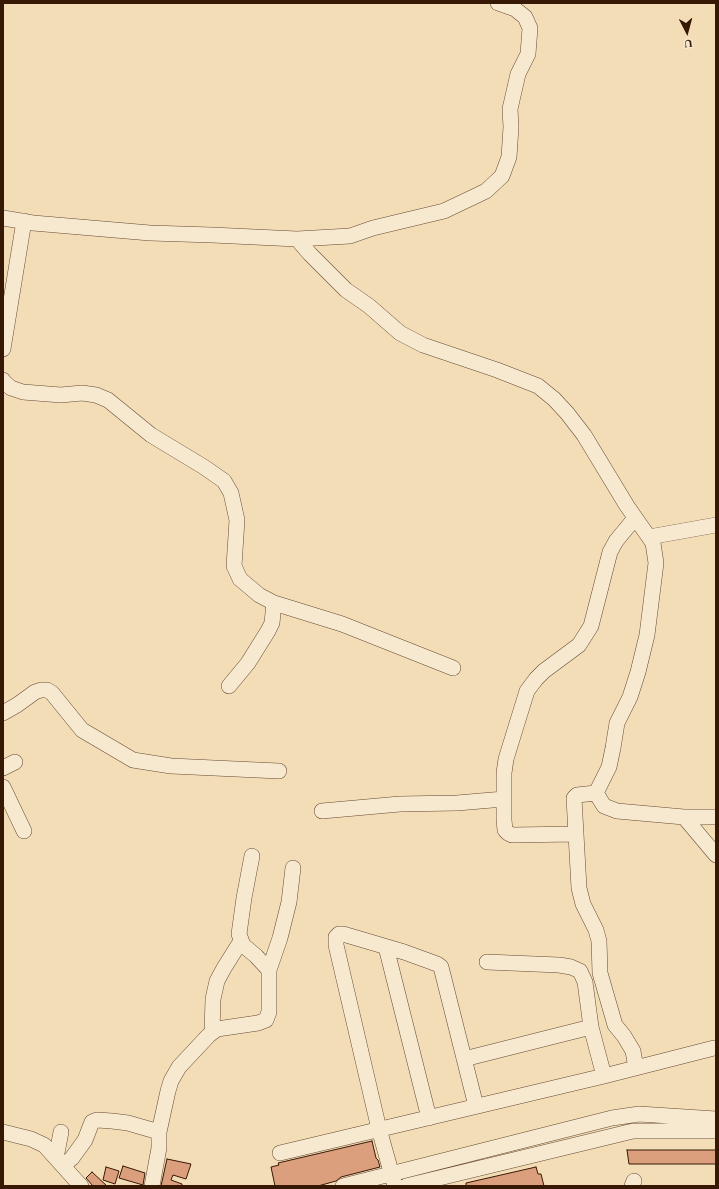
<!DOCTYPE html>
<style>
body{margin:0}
#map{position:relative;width:719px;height:1189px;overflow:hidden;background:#f3ddb7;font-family:"EB Garamond",serif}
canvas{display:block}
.frame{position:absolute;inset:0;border:4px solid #371804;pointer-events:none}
.north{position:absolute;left:667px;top:12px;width:40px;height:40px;-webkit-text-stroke:3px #f7e9d0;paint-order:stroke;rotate:174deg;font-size:11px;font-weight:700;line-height:16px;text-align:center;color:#371804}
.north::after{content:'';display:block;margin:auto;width:14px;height:18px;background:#371804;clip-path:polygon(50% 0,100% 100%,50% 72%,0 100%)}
</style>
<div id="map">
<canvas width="719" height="1189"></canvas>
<div class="frame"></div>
<div class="north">U</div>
</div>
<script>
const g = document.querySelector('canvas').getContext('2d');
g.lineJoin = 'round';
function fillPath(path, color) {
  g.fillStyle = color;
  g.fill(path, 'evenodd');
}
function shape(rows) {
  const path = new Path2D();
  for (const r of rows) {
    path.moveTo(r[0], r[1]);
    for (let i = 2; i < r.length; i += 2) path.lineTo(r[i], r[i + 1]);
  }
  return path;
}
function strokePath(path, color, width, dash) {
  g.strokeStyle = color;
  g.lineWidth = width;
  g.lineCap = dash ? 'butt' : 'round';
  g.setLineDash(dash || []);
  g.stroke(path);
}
const building = shape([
 [372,1141,376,1158,378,1160,380,1167,341,1177,336,1181,318,1186,275,1186,271,1167,279,1165,278,1163,372,1141],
 [627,1150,716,1150,716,1164,629,1164,627,1150],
 [167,1159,191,1164,186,1179,173,1175,171,1180,182,1184,182,1186,161,1186,167,1159],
 [123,1166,145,1173,143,1185,119,1178,123,1166],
 [106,1167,119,1171,115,1184,103,1180,106,1167],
 [536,1167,538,1174,541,1174,544,1186,466,1186,466,1183,536,1167],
 [92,1172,107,1186,93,1186,86,1178,92,1172]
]);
fillPath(building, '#dc9f7e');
strokePath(building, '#371804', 1);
const minor = shape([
 [3,218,33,223,150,233,212,235,297,239,350,236,373,228,444,211,486,191,502,176,509,157,511,127,510,109,518,74,528,54,530,28,525,17,515,9,498,3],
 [297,239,310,254,346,290,369,306,400,333,423,345,497,370,538,386,554,399,567,413,584,435,627,506,653,543,656,563,647,635,638,672,630,697,617,723,613,748,609,767,596,793,577,795,574,798,579,888,583,904,596,930,599,941,600,973,615,1025,624,1036,633,1051,636,1068],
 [3,349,24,221],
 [3,380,4,382,11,388,23,392,61,395,82,393,96,395,108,400,151,435,204,467,224,481,231,493,237,520,234,566,240,579,259,595,274,603,272,623,268,631,248,663,229,686],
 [649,537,716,525],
 [274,603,342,624,453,668],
 [3,713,17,705,35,692,41,690,47,690,52,693,82,730,133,760,171,766,279,771],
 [3,768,15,762],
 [3,787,24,831],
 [596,793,604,806,617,811,684,817,716,855],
 [322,811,400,804,457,803,504,799],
 [684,817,716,817],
 [576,834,512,835,508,833,505,830,504,820,504,773,506,759,527,691,536,679,544,671,579,645,591,626,610,552,616,541,635,518],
 [252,856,244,898,239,934,243,945,256,956,269,970],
 [386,947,429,1118],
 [487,962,559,965,571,967,580,971,585,982,591,1027],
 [212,1032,213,999,217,981,224,968,241,941],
 [464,1059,591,1027,604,1076],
 [3,1132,31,1139,44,1145,81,1186],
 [280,1153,604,1076,714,1048],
 [56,1158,61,1132],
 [63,1166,72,1158,85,1140,92,1122,97,1120,112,1121,128,1123,159,1132],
 [152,1186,159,1148,159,1132,168,1091,171,1081,179,1067,209,1035,217,1029,258,1023,266,1020,269,1012,269,970,280,938,289,902,293,868],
 [343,1186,612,1118,639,1114,716,1119],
 [395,1186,379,1129,336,945,336,937,339,934,343,934,404,952,437,964,441,967,476,1106],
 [406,1186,633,1131,716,1131],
 [632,1186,634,1181]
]);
strokePath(minor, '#664931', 16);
strokePath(minor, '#f7e9d0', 15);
</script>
